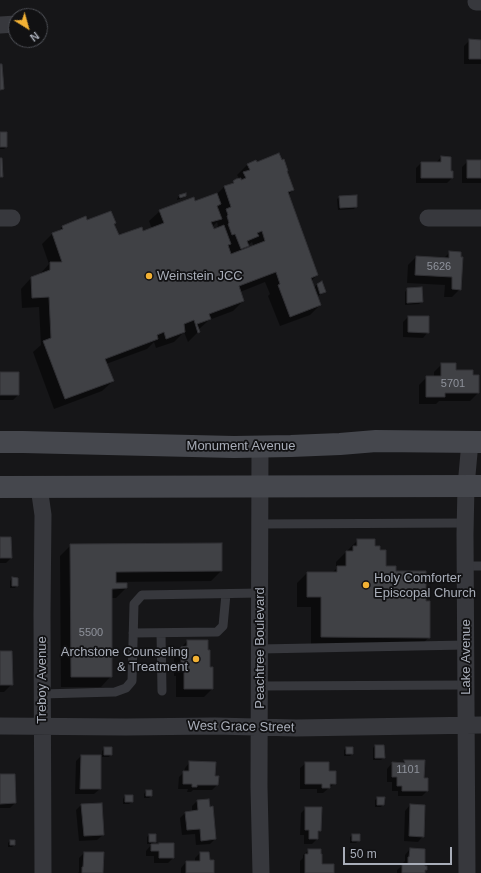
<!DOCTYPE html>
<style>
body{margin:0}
#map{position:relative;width:481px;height:873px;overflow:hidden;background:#161618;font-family:Arial,sans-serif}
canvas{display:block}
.north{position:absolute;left:8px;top:8px;width:40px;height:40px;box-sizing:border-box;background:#111113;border:1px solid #4d4f55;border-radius:50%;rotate:143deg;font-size:11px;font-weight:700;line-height:16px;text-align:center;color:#a8adb8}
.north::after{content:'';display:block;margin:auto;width:14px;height:18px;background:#f2b134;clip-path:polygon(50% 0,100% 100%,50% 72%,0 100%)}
.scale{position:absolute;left:343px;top:847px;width:109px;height:18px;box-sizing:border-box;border:2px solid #a8adb8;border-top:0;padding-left:5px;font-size:12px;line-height:14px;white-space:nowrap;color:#a8adb8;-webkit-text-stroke:3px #111113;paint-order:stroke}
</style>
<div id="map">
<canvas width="481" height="873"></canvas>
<div class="north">N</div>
<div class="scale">50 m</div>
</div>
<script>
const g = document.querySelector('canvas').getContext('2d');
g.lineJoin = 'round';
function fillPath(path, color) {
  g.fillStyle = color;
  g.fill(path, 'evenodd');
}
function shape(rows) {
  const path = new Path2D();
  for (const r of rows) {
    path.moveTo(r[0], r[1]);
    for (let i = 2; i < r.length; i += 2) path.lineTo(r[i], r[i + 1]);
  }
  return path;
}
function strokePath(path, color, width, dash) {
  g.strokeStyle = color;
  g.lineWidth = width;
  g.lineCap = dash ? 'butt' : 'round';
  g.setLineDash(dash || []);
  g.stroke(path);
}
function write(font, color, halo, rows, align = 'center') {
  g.font = font + ' Arial,sans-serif';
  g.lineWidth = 3.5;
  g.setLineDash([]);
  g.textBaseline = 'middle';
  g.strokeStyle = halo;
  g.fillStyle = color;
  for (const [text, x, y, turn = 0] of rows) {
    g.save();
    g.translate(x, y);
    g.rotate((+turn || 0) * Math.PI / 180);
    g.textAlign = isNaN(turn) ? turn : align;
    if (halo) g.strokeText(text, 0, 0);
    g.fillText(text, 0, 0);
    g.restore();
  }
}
fillPath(shape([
 [470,40,481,41,481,64,464,64,464,46],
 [0,133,6,147,4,149,0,149],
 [441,157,452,178,447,183,416,183,416,168,421,163,436,163],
 [468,161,481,161,481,183,462,183,462,167],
 [256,163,286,172,293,190,288,195,317,275,311,281,314,288,317,284,325,291,322,294,317,296,320,305,310,315,280,326,268,296,270,294,265,282,240,292,243,301,233,311,209,320,198,330,199,331,188,342,184,332,174,342,156,348,154,342,147,349,106,364,113,381,102,391,54,409,33,352,41,345,39,307,22,308,21,289,31,278,40,274,49,264,42,244,52,234,58,232,62,227,87,221,113,224,119,237,143,232,152,229,149,221,160,211,195,203,216,195,224,187,231,185,237,179,239,178,237,175,248,164],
 [217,222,218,226,217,227,217,228,213,230,212,227],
 [252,242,254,247,242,251,247,246],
 [185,194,185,196,183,198,177,200,177,199,179,196],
 [340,197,356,206,354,209,338,210,337,199],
 [450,252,460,289,452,297,444,297,445,285,407,283,408,265,416,257,443,259],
 [407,289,422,302,419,304,405,305,405,292],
 [408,317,428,332,423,338,403,337,403,322],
 [442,364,455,371,472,376,478,393,470,401,439,401,436,404,419,404,419,385,427,377,434,377,434,372],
 [0,373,18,395,13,400,0,400],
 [0,538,11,558,6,563,0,563],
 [358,540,374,547,385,567,395,572,425,602,429,637,419,648,311,647,311,607,297,607,297,583,307,573,332,573,336,569,336,562],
 [71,545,221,571,211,581,115,582,115,584,126,584,126,588,116,598,111,598,111,676,101,687,61,687,60,556],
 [12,578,17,585,15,588,10,588,10,581],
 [187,641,207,651,212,689,204,697,176,697,176,676,174,676,174,656],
 [0,652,12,684,4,692,0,692],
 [375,746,384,757,381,760,373,760,373,748],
 [105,748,111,754,109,757,102,757,102,751],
 [347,748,352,754,350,756,344,756,344,750],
 [81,756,100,789,94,794,75,794,76,761],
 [405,761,423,779,427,791,422,796,398,796,398,791,392,791,392,782,387,782,387,769,392,763,402,764],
 [190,762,214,777,217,785,212,790,193,790,191,792,187,792,188,789,178,789,179,777,184,772,185,768],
 [306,763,328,772,335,783,323,793,317,793,317,789,300,789,300,768],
 [0,775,15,803,10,808,0,808],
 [146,791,151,791,151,796,149,798,144,798,144,794],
 [125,796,132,802,129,804,123,804,123,799],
 [378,798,383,804,381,807,375,807,375,800],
 [197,801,215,839,210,844,196,845,195,834,182,835,180,818,185,813,192,812,192,806],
 [81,805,103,835,97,840,79,841,76,810],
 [410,805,423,836,418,842,404,841,405,811],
 [306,808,320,831,317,833,317,839,312,844,304,844,304,835,300,835,301,813],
 [149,835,155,841,152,844,147,844,147,837],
 [353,835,359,840,356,843,350,843,350,837],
 [10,841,14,841,14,845,12,847,8,847,8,843],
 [159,844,173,858,168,863,154,863,154,856,146,856,146,851,151,845,157,845],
 [410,849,426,870,424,873,397,873,397,870,403,865,403,863,405,861,405,855],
 [309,850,321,865,333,873,300,873,300,861,303,858,303,855],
 [84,853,102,873,78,873,79,872,79,858],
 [200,853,209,861,213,873,181,873,181,868,186,862,195,862,195,858]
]), '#0007');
const building = shape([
 [469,39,481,40,481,59,469,59,469,39],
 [0,64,2,64,4,89,0,90,0,64],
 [0,132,7,132,7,147,0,147,0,132],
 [279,153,282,160,284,159,288,171,287,171,294,190,288,192,318,275,311,278,321,305,290,317,278,285,280,284,276,272,239,286,244,301,209,314,211,319,197,324,200,332,198,333,194,320,184,324,185,332,166,339,164,332,157,335,158,339,105,359,114,381,65,399,43,341,51,338,49,297,32,298,31,277,50,270,50,262,62,262,52,233,63,229,62,226,86,216,87,220,111,211,116,223,114,224,119,235,142,227,143,231,164,223,159,210,194,197,195,201,217,193,221,204,217,206,222,219,211,222,214,229,224,225,231,244,228,245,231,254,265,241,262,231,257,233,259,236,247,241,249,246,241,249,235,234,232,235,228,224,229,223,227,216,228,215,226,209,231,207,224,186,234,183,233,181,236,179,241,178,241,180,246,178,243,172,250,170,247,164,256,160,257,162,279,153],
 [441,156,451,157,451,171,453,171,453,178,421,178,421,162,441,162,441,156],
 [0,158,2,158,3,177,0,177,0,158],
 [467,160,481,160,481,178,467,178,467,160],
 [186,193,186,196,180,198,179,195,186,193],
 [357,195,357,207,340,208,339,196,357,195],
 [449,251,461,252,461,257,463,257,461,290,452,289,452,277,415,275,416,256,449,258,449,251],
 [322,281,326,292,320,294,317,284,322,281],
 [422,287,423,302,407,303,407,288,422,287],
 [408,316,429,316,429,333,408,332,408,316],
 [441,363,456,363,456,370,473,370,473,375,479,375,479,393,445,393,445,397,426,397,426,376,441,376,441,363],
 [0,372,19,372,19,395,0,395,0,372],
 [0,537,11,537,12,558,0,558,0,537],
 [357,539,375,539,375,546,380,546,380,550,386,550,386,566,396,566,396,571,426,571,426,601,430,601,430,638,321,637,321,597,307,597,307,572,337,572,337,566,346,566,346,551,353,551,353,546,357,546,357,539],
 [222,543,222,571,116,572,116,583,127,583,127,588,112,589,112,677,71,677,70,544,222,543],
 [12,577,18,578,18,586,12,586,12,577],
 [187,640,208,640,208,650,210,650,210,667,213,667,213,689,184,689,184,668,181,668,181,647,187,646,187,640],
 [0,651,12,651,13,685,0,685,0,651],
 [375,745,384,745,385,758,375,758,375,745],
 [104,747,112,747,112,755,104,755,104,747],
 [346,747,353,747,353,754,346,754,346,747],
 [81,755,101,755,101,789,80,789,81,755],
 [404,760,425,760,424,778,428,778,428,791,402,791,402,786,397,786,397,777,392,777,392,762,405,763,404,760],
 [189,761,216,762,215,776,219,776,218,785,197,785,197,787,192,787,192,784,183,784,183,771,189,771,189,761],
 [305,762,329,762,329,771,336,771,336,784,330,784,330,788,322,788,322,784,305,784,305,762],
 [0,774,15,774,16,803,0,804,0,774],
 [146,790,152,790,152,796,146,796,146,790],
 [125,795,133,795,133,802,125,802,125,795],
 [377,797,385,797,384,805,377,805,377,797],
 [209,799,210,807,213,806,216,839,201,841,200,829,187,830,185,812,198,810,197,800,209,799],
 [102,803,104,835,84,836,81,804,102,803],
 [410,804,425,805,424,837,409,836,410,804],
 [305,807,322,807,321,831,318,831,318,839,309,839,309,830,305,830,305,807],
 [149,834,156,834,156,842,149,842,149,834],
 [352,834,360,834,360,841,352,841,352,834],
 [10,840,15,840,15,845,10,845,10,840],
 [159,843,174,843,174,858,159,858,159,851,151,851,151,844,159,844,159,843],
 [410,848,425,849,425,866,427,866,427,870,425,870,425,873,402,873,402,864,408,864,408,857,409,857,410,848],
 [308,849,321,849,321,854,322,854,322,864,334,864,334,873,305,873,305,854,308,854,308,849],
 [84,852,104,852,103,873,82,873,82,867,83,867,84,852],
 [200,852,209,852,210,860,214,860,214,873,186,873,186,861,200,861,200,852]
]);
fillPath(building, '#404145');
strokePath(building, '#303034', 1);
strokePath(shape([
 [260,524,465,523],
 [465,566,481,566],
 [133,633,217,632,223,626,226,594],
 [161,633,162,691],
 [260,649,466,645],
 [260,686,466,685],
 [42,694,115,692,126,688,132,681,134,604,142,595,260,593]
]), '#37383d', 9);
strokePath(shape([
 [476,2,481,2],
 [0,25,16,24],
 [0,218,12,218],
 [428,218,481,218],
 [260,446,259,787,261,873],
 [39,487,43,515,42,614,43,873],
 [0,726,126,727,215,726,296,728,481,725],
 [467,873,465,534,466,486,470,442]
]), '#37383d', 17);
strokePath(shape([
 [0,442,23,442,234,447,291,446,340,444,376,441,481,442],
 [0,487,481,486]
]), '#45474d', 22);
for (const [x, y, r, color] of [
 [149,276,4,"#f2b134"],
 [366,585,4,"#f2b134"],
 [196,659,4,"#f2b134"]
]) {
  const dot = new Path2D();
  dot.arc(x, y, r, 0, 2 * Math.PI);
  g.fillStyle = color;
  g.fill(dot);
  strokePath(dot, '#111113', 1.5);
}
write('11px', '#8e929b', null, [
 ["5626",439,267],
 ["5701",453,384],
 ["5500",91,633],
 ["1101",408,770]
]);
write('13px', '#a8adb8', '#111113', [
 ["Weinstein JCC",157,276],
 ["Holy Comforter",374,578],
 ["Episcopal Church",374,593],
 ["Archstone Counseling",188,652,"right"],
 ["& Treatment",188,667,"right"]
], 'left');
write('13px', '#a8adb8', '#111113', [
 ["Monument Avenue",241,446],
 ["Peachtree Boulevard",260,648,-90],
 ["Lake Avenue",466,657,-90],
 ["Treboy Avenue",42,680,-90],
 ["West Grace Street",241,727,1]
]);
</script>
